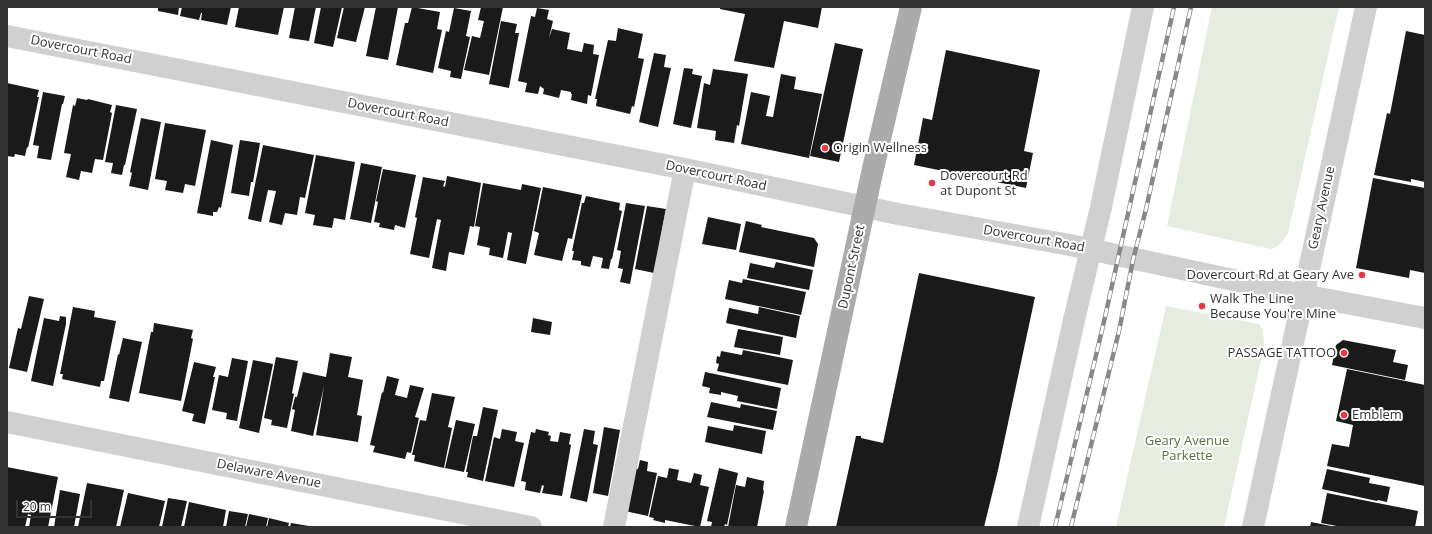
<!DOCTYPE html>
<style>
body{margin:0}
#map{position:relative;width:1432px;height:534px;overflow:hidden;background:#fff;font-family:"Open Sans",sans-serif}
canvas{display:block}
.frame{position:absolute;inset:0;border:8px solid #333;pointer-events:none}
.scale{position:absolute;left:16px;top:500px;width:76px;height:18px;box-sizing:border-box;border:2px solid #333;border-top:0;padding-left:5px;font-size:12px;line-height:14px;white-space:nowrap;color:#333;-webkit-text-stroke:3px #fff;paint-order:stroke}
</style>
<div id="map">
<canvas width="1432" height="534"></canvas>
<div class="frame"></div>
<div class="scale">20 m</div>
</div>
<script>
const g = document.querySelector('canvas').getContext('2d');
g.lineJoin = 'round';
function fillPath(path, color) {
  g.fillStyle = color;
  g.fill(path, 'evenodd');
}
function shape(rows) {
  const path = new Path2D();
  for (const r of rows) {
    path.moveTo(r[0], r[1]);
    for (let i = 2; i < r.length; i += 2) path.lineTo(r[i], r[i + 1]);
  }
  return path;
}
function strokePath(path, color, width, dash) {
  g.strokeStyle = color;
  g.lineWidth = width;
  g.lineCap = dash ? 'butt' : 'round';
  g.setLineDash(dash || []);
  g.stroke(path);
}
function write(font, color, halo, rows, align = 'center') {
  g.font = font + ' "Open Sans",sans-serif';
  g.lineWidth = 4;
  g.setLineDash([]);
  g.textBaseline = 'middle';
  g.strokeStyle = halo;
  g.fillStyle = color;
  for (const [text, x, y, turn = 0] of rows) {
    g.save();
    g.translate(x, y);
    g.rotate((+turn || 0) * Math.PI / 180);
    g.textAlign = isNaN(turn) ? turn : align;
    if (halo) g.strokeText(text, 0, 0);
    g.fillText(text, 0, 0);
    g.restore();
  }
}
fillPath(shape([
 [1212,7,1339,7,1288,233,1281,243,1276,247,1270,249,1167,226],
 [1166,306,1259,324,1263,331,1264,346,1224,527,1116,527]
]), '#e6ecdf');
fillPath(shape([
 [158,7,179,7,178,15,158,11],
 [182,7,231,7,227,25,201,20,202,13,201,13,199,20,180,16],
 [239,7,284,7,278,35,235,27],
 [295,7,316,7,309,41,289,38],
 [321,7,342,7,333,47,314,43],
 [344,7,365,7,356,42,337,38],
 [376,7,398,7,388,60,366,56],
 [412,7,440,12,437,29,442,30,433,73,396,65,405,23,408,23],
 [481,7,503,7,489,75,464,70,472,36,480,38,484,21,478,20],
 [720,7,822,7,818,28,784,21,774,68,734,61,745,14,720,9],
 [454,8,471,11,466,36,470,37,461,79,450,77,451,71,438,68,446,31,449,32],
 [537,8,549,10,547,19,553,21,549,38,552,29,570,33,567,49,582,52,584,43,594,45,593,54,599,55,591,96,588,95,587,104,571,100,572,94,571,94,571,92,561,90,559,98,543,94,544,89,540,86,538,94,525,92,527,83,518,81,531,16,535,17],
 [501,21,517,24,515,33,519,33,509,88,489,84],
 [618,28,643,34,638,58,644,59,634,107,632,106,630,114,596,106,597,99,595,99,608,40,616,41],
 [1406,31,1425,35,1425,182,1411,179,1411,182,1374,175,1387,113,1390,114],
 [835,43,863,49,839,162,810,156],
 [946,50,1040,70,1024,151,1033,153,1026,188,914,165,923,118,932,120],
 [654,53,666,55,664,67,671,68,658,127,639,122],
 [684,68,693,69,692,74,702,76,691,128,673,124],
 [713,69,748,74,739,126,737,125,734,143,715,140,716,131,697,128,704,83,710,85],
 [781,74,796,77,794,89,822,94,809,158,741,144,751,92,770,96,766,116,773,117],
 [7,83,39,90,37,97,39,97,28,148,27,147,25,156,15,154,14,157,7,156],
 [43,92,65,96,63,104,62,104,51,160,37,158,39,146,33,145],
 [77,98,87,100,88,99,112,105,110,112,112,113,103,160,95,159,92,173,81,171,79,180,66,177,71,154,64,153,73,105,75,106],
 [116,105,137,109,125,165,124,165,122,175,111,173,113,163,105,162],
 [141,118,161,122,148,190,129,186,132,173,130,172],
 [165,123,206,130,195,186,185,184,183,193,165,190,167,181,155,179],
 [211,140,233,145,221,208,219,207,217,212,213,212,213,216,197,213],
 [240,140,260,143,253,182,251,182,249,196,231,193],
 [263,145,314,155,305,198,300,197,297,215,285,213,282,225,269,222,276,191,268,190,261,222,248,219],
 [316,155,355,162,345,220,334,218,332,228,313,225,315,215,305,213],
 [361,163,382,167,371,223,350,219],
 [383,169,416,175,405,228,395,225,394,230,379,227,380,223,374,222,378,202,376,201],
 [447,176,481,183,474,227,470,226,464,255,449,252,446,271,432,268,441,220,437,219,429,258,410,254,417,218,415,217,423,177,445,181,443,186,445,187],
 [1373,178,1425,188,1425,273,1410,270,1409,278,1356,268],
 [483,183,521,190,522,184,541,188,526,264,507,260,512,233,508,232,503,258,489,255,490,248,477,245,480,227,475,226],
 [543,187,582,195,572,239,568,238,562,261,534,255,539,233,534,231],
 [586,196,620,203,619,210,622,211,612,259,611,259,609,269,601,268,603,258,593,256,590,267,581,265,581,261,572,260,574,251,572,251,582,203,584,203],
 [626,203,645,206,630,284,620,282,623,269,618,268,621,251,617,250],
 [647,206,666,209,654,273,635,269],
 [708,217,741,224,736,250,702,244],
 [746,221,762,225,761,227,814,238,818,244,814,267,739,252],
 [776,262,813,270,809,290,747,278,750,263,774,268],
 [919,273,1035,297,998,470,984,527,836,527,856,436,861,436,861,438,883,443],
 [743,279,806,292,801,315,725,299,729,280,742,283],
 [29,296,44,299,27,372,9,368,18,328,21,329],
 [73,307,95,311,94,317,116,321,104,381,101,381,100,387,62,379,63,374,60,374],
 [759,307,800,316,796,338,726,323,729,308,758,314],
 [60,316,66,317,66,324,53,386,31,381,44,318,59,321],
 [533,318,552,322,550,335,531,332],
 [154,323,193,330,191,338,193,339,181,401,139,393,151,332,153,332],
 [738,329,783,337,780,355,734,347],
 [123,338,142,342,129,402,109,398,118,354,119,355],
 [1343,340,1396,350,1393,362,1408,365,1405,380,1332,365,1336,345],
 [743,350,793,360,788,385,717,371,719,364,716,363,717,356,720,357,721,351,742,355],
 [330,353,352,357,348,377,363,380,357,415,362,416,358,442,316,435,324,386,313,436,291,431,295,410,292,409,295,397,297,397,303,372,326,377],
 [276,357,298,361,292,393,294,394,287,428,271,425,272,420,264,418],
 [232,358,248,361,237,421,226,419,227,413,212,410,219,375,228,377],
 [253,360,273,364,259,433,239,428],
 [194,362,216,367,213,377,215,377,205,424,192,421,194,414,182,411],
 [1347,369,1425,385,1425,486,1327,466,1332,444,1349,447,1353,425,1336,421],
 [705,372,781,388,777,409,737,401,738,396,721,392,721,395,709,393,710,388,702,386],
 [387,376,399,379,395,395,407,398,410,385,424,388,415,417,419,418,411,453,407,452,405,459,373,452,375,446,370,445,382,392,383,393],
 [432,393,455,397,448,427,452,428,444,468,414,461,415,455,412,455,420,420,426,421],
 [711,402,740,408,741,404,777,411,773,430,707,417],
 [483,407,498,410,483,481,467,477,468,472,466,472,473,436,477,436],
 [456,420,475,424,464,472,445,468],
 [734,425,766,431,762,454,705,442,708,426,733,431],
 [604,427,620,430,608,496,593,493],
 [502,429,517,432,515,441,524,443,514,487,485,481,494,437,500,439],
 [536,429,549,432,548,435,551,436,550,441,558,442,560,432,571,434,569,444,571,445,562,496,542,493,544,486,542,485,540,493,525,490,526,482,521,481,531,432,535,433],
 [584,429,595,431,593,444,598,445,587,502,570,498],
 [640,460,648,462,647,471,657,473,648,516,620,510,629,468,638,469],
 [7,467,58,477,48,527,29,527,31,515,28,514,25,527,7,527],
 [669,468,679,470,677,480,691,483,694,473,702,475,700,485,709,487,700,527,665,520,665,523,653,520,654,518,649,517,658,476,667,478],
 [719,468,738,473,727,525,725,524,724,527,711,527,712,522,707,521],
 [1327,469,1370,478,1369,483,1390,487,1387,502,1378,500,1377,501,1322,489],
 [747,477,764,481,763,490,764,491,757,527,728,527,736,485,745,487],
 [87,483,124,490,116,527,78,527],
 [60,490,80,494,74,527,54,527],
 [128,493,165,501,159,527,120,527],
 [1327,493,1418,511,1415,527,1342,527,1321,523],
 [168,498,187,501,181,527,162,527],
 [189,502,226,510,223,527,184,527],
 [229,511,248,514,245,527,226,527],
 [249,514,268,518,266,527,246,527],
 [269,518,289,523,288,527,267,527],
 [1311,522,1331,526,1331,527,1310,527],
 [291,523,309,526,309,527,290,527]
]), '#1a1a1a');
strokePath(shape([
 [7,36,685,169,898,214,1070,245,1303,295,1425,318],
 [1101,207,1143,7],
 [7,422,531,527],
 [614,527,685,169],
 [1028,527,1074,320],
 [1253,527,1366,7]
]), '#d0d0d0', 22);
strokePath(shape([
 [796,527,872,173,911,7]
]), '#ababab', 22);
const rail = shape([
 [1055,527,1103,326,1174,7],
 [1071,527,1119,331,1133,260,1146,209,1191,7]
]);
strokePath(rail, '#888', 4.5);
strokePath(rail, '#fff', 3, [9]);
strokePath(shape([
 [1074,320,1101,207]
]), '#d0d0d0', 22);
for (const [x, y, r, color] of [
 [825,148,4,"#e63946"],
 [932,183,4,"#e63946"],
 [1362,275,4,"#e63946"],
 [1202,306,4,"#e63946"],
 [1344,353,4,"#e63946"],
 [1344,415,4,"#e63946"]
]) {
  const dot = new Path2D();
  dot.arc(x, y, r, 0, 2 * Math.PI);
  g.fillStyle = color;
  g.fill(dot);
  strokePath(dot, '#fff', 1.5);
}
write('13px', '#333', '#fff', [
 ["Dovercourt Road",81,50,11],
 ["Dovercourt Road",398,113,11],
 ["Dovercourt Road",716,176,12],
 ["Geary Avenue",1322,208,-78],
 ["Dovercourt Road",1034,239,10],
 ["Dupont Street",852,267,-78],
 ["Delaware Avenue",269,474,11]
]);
write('13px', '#333', '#fff', [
 ["Origin Wellness",833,148],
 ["Dovercourt Rd",940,176],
 ["at Dupont St",940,191],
 ["Dovercourt Rd at Geary Ave",1354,275,"right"],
 ["Walk The Line",1210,299],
 ["Because You're Mine",1210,314],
 ["PASSAGE TATTOO",1336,353,"right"],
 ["Emblem",1352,415]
], 'left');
write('13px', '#56703f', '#fff', [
 ["Geary Avenue",1187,441],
 ["Parkette",1187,456]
]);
</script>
